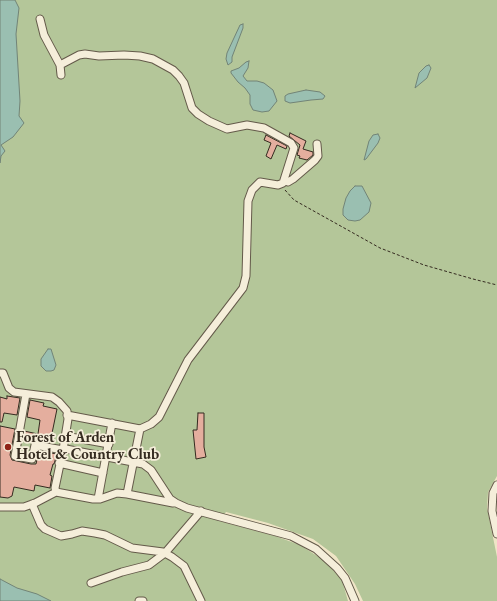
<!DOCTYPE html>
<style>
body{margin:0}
canvas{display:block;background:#efe5c6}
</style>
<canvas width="497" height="601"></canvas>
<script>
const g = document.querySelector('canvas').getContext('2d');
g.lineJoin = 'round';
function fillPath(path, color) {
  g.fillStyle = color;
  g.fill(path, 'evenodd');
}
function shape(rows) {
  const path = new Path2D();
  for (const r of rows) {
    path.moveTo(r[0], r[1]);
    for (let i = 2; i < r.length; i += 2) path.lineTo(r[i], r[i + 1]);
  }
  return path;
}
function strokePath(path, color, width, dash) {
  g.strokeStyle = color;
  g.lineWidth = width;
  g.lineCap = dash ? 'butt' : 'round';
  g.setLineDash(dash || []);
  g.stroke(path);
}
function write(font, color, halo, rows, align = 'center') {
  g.font = font + ' "EB Garamond",serif';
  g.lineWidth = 3.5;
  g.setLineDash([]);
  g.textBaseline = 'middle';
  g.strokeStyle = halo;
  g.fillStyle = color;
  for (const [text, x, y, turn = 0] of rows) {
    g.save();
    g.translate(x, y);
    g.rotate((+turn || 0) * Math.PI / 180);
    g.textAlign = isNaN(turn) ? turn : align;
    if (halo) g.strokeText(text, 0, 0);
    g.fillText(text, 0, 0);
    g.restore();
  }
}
fillPath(shape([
 [0,0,497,0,497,476,488,492,487,508,497,557,497,601,363,601,355,584,336,556,313,539,268,523,226,512,219,521,275,536,300,545,325,561,342,580,348,601,0,601]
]), '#b4c699');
const water = shape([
 [0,0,15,0,19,8,16,34,20,101,19,116,24,123,13,137,1,145,5,151,1,156,0,163,0,0],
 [243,24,243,28,232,57,232,62,228,65,226,59,227,53,240,25,243,24],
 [249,61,248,68,243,76,247,81,257,81,264,83,273,90,277,101,269,111,262,112,253,110,250,104,250,95,245,88,238,82,231,73,231,71,239,68,246,62,249,61],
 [429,65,431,68,427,78,415,88,419,73,426,66,429,65],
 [306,90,320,92,325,96,323,99,311,100,290,103,285,101,285,96,288,94,306,90],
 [378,134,380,138,378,143,366,159,364,160,369,141,373,135,378,134],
 [355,186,362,186,371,203,369,212,360,220,355,221,348,220,343,215,343,209,346,198,350,191,355,186],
 [48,349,51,349,56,365,54,370,51,371,46,371,41,366,41,359,48,349],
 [0,579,17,588,37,594,51,601,0,601,0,579]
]);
fillPath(water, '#9abfb1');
strokePath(water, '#728477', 1);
const building = shape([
 [290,133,306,141,303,149,313,152,313,155,307,160,299,158,300,156,297,155,300,145,289,136,290,133],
 [266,135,287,146,286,149,277,145,271,159,266,156,271,143,264,140,266,135],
 [7,396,20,398,17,415,4,413,2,422,0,422,0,397,7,399,7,396],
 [30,400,44,403,43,406,57,409,50,443,36,440,31,442,23,440,24,431,38,434,40,420,27,417,30,400],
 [198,413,204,413,204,447,206,457,196,459,193,430,197,430,198,413],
 [0,426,15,429,10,455,12,460,31,464,36,464,39,451,57,454,54,464,53,464,50,475,52,476,50,488,35,485,34,491,14,487,12,496,8,498,0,497,0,426]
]);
fillPath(building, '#e4ae9e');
strokePath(building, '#352b20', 1);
const minor = shape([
 [40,19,44,35,60,65,79,55,85,54,99,56,124,55,140,56,153,59,173,70,179,76,184,83,192,108,198,114,209,121,227,129,247,125,264,128,291,143,294,148,283,183,278,185,260,182,252,190,248,201,246,276,243,288,188,360,159,417,151,424,140,429,127,494],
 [60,65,61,75],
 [285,181,288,182,293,179,315,160,318,156,317,144],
 [0,373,3,373,9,388,14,392,52,397,59,402,67,411,68,419,63,450,35,445,32,459,15,456,26,394],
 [67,415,140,429],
 [65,436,109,444],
 [59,463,103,473],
 [497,485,493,493,492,511,497,534],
 [56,492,55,488,63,450,66,449,143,464,151,470,170,499,176,503,187,508,291,536,316,549,337,568,345,578,355,601],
 [98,499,112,423],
 [32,504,41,525,45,529,61,536,72,534,82,531,95,533,105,535,132,548,163,552,172,557,184,566,201,601],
 [0,507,24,507,35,503,56,492,93,499,100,499,117,493,127,494,173,503],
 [91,583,122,572,149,565,165,553,201,511],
 [139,601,143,601]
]);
strokePath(minor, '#645a4a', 9);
strokePath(shape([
 [285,190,294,200,380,248,424,265,473,279,497,285]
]), '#352b20', 1, [3, 2]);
strokePath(minor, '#f5eeda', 7);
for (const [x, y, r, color] of [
 [8,447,4,"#8f2418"]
]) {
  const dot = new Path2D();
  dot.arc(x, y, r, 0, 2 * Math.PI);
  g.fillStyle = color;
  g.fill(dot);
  strokePath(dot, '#f5eeda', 1.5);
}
write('bold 15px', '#352b20', '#f5eeda', [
 ["Forest of Arden",16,438],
 ["Hotel & Country Club",16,455]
], 'left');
</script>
